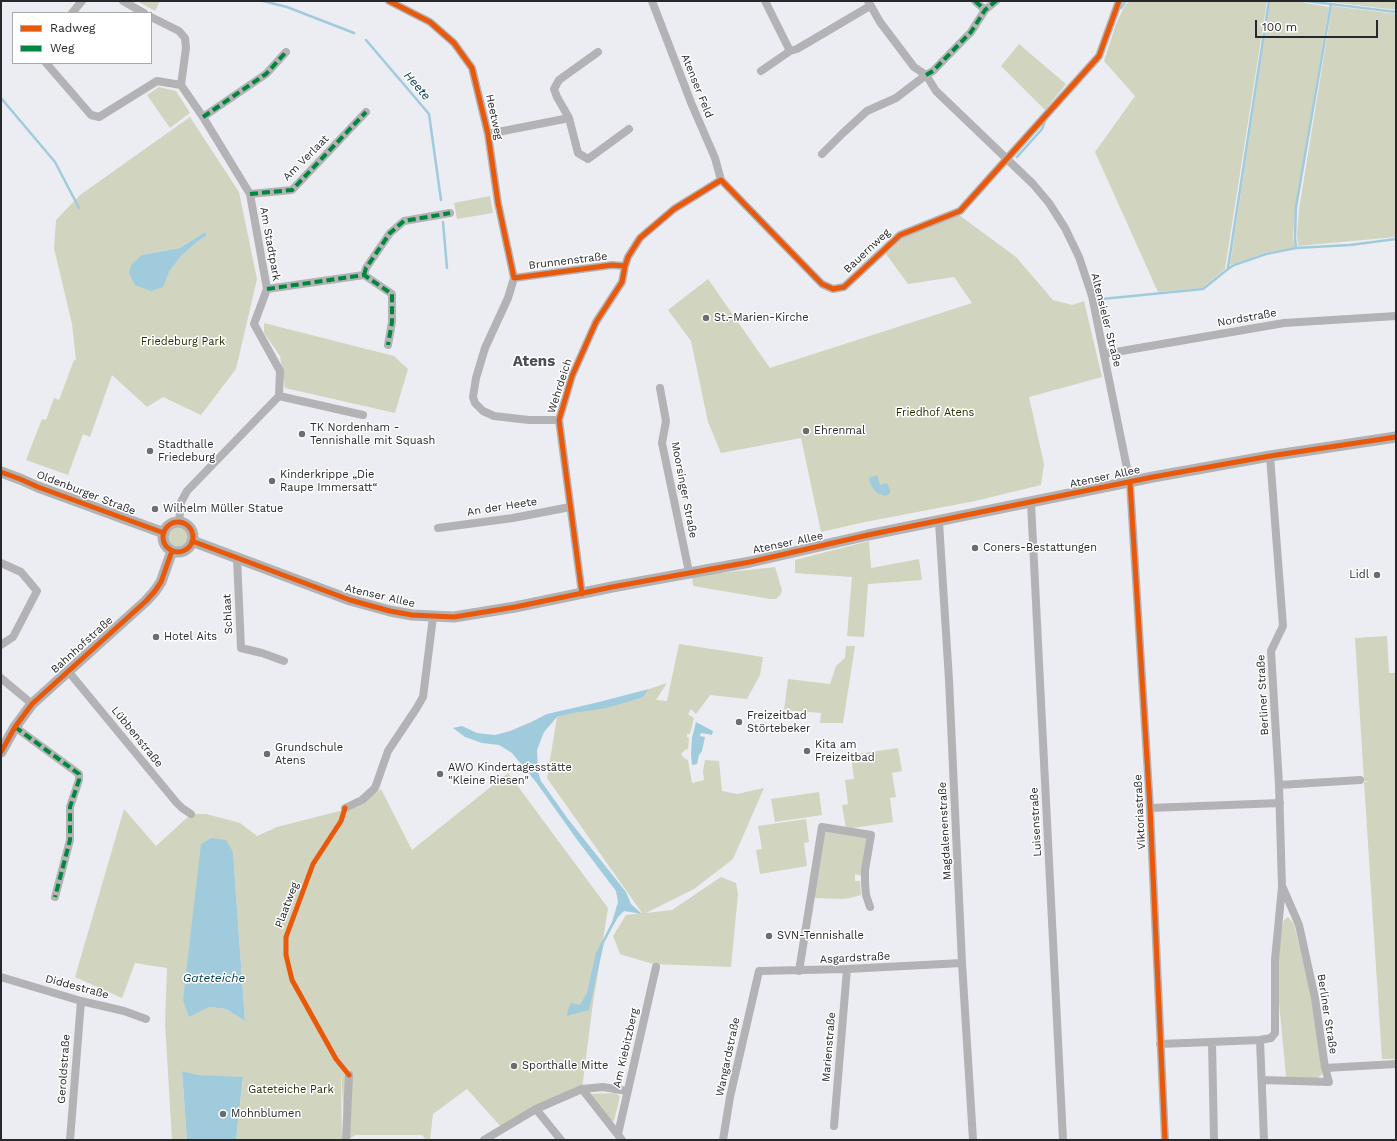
<!DOCTYPE html>
<meta charset="utf-8">
<style>
body{margin:0}
#map{position:relative;width:1397px;height:1141px;overflow:hidden;background:#ecedf2;font-family:"Work Sans",sans-serif}
canvas{display:block}
.frame{position:absolute;inset:0;border:2px solid #27282c;pointer-events:none}
.legend{position:absolute;left:12px;top:12px;width:140px;height:52px;box-sizing:border-box;background:#fff;border:1px solid #a9a9ab;margin:0;padding:5px 7px;list-style:none;font-size:12px;color:#27282c}
.legend li{display:flex;align-items:center;gap:8px;height:20px}
.legend b{width:20px;border:1px solid #a9a9ab}
.scale{position:absolute;left:1255px;top:20px;width:123px;height:18px;box-sizing:border-box;border:2px solid #27282c;border-top:0;padding-left:5px;font-size:12px;line-height:14px;white-space:nowrap;color:#27282c;-webkit-text-stroke:3px #fff;paint-order:stroke}
</style>
<div id="map">
<canvas width="1397" height="1141"></canvas>
<div class="frame"></div>
<ul class="legend">
<li><b style="height:5px;background:#e8590c"></b>Radweg</li>
<li><b style="height:5px;background:#00873e"></b>Weg</li>
</ul>
<div class="scale">100 m</div>
</div>
<script>
const g = document.querySelector('canvas').getContext('2d');
g.lineJoin = 'round';
function fillPath(path, color) {
  g.fillStyle = color;
  g.fill(path, 'evenodd');
}
function shape(rows) {
  const path = new Path2D();
  for (const r of rows) {
    if (r.length === 3) {
      path.moveTo(r[0] + r[2], r[1]);
      path.arc(r[0], r[1], r[2], 0, 2 * Math.PI);
      continue;
    }
    path.moveTo(r[0], r[1]);
    for (let i = 2; i < r.length; i += 2) path.lineTo(r[i], r[i + 1]);
  }
  return path;
}
function strokePath(path, color, width, dash) {
  g.strokeStyle = color;
  g.lineWidth = width;
  g.lineCap = dash ? 'butt' : 'round';
  g.setLineDash(dash || []);
  g.stroke(path);
}
function write(font, color, halo, rows, align = 'center') {
  g.font = font + ' "Work Sans",sans-serif';
  g.lineWidth = 3;
  g.setLineDash([]);
  g.textBaseline = 'middle';
  g.strokeStyle = halo;
  g.fillStyle = color;
  for (const [text, x, y, turn = 0] of rows) {
    g.save();
    g.translate(x, y);
    g.rotate((+turn || 0) * Math.PI / 180);
    g.textAlign = isNaN(turn) ? turn : align;
    if (halo) g.strokeText(text, 0, 0);
    g.fillText(text, 0, 0);
    g.restore();
  }
}
fillPath(shape([
 [137,1,160,1,155,11],
 [1129,1,1267,1,1225,269,1202,288,1158,292,1095,152,1135,96,1104,61,1116,24,1124,7],
 [1270,1,1305,1,1305,3,1329,7,1295,209,1293,238,1295,247,1264,253,1230,265],
 [1323,1,1396,1,1396,10],
 [1332,6,1396,14,1396,237,1298,246,1297,234,1299,209],
 [1019,44,1066,84,1045,110,1001,66],
 [159,87,176,91,190,113,170,128,147,95],
 [190,117,239,192,257,279,236,369,201,415,163,397,147,407,112,375,90,437,83,434,68,475,26,460,42,419,46,420,54,398,59,400,74,360,76,360,72,324,54,248,56,220,80,195],
 [205,232,207,235,198,241,181,256,169,272,142,255,180,248],
 [490,196,493,213,457,219,454,203],
 [959,215,1016,257,1053,300,1072,305,1084,301,1102,377,1029,397,1044,464,1041,485,975,501,865,522,821,532,801,438,721,453,708,422,691,341,668,310,708,279,770,368,972,303,954,277,908,284,886,254,904,237],
 [264,323,394,356,408,369,395,413,285,388,280,356,264,333],
 [178,537,10],
 [869,541,871,568,919,559,922,580,868,584,864,637,847,636,852,577,795,573,795,560],
 [775,567,782,590,781,594,776,599,770,599,693,586,692,576],
 [1387,636,1389,673,1396,673,1396,1059,1382,1059,1364,782,1369,781,1364,781,1355,638],
 [679,644,763,657,760,675,747,699,710,695,696,714,691,709,688,714,694,718,690,734,687,734,687,737,689,738,688,749,685,750,681,754,684,758,688,760,692,783,704,780,703,771,705,760,719,761,722,791,737,794,764,788,733,859,694,889,646,913,672,910,721,877,736,883,738,894,731,967,653,964,620,954,613,936,626,915,642,913,547,778,557,717,643,697,649,689,667,683,656,700,667,701],
 [846,646,855,646,843,723,820,723,821,713,784,710,788,679,830,684,836,666,845,658],
 [898,748,902,771,892,773,896,797,890,798,893,822,846,829,842,805,848,804,845,780,854,779,851,755],
 [508,773,608,908,592,1010,582,1089,503,1129,467,1089,433,1114,430,1140,426,1140,422,1135,355,1135,348,1140,345,1140,341,1070,342,1140,236,1140,243,1078,199,1075,182,1071,187,1140,172,1140,165,1023,167,968,135,963,122,998,75,977,124,809,156,846,191,814,206,814,240,823,257,836,277,827,359,806,381,789,412,850],
 [233,852,245,1021,226,1009,209,1007],
 [819,792,822,815,775,822,771,799],
 [806,819,809,842,804,843,807,866,760,874,756,850,762,849,758,826],
 [824,829,868,835,862,876,855,874,855,881,860,881,861,895,846,899,845,897,845,899,814,898],
 [1288,917,1294,924,1312,998,1322,1074,1318,1078,1288,1079,1286,1076,1278,992,1279,955,1282,927,1284,920],
 [615,1093,620,1096,614,1121,610,1121,589,1094]
]), '#d1d4be');
fillPath(shape([
 [205,232,207,235,198,241,181,256,169,272,163,287,151,291,135,285,129,273,131,265,142,255,180,248],
 [877,475,880,485,887,483,890,490,890,493,886,496,879,494,874,490,871,485,869,478],
 [649,689,643,697,631,701,606,708,574,713,557,717,544,732,537,750,538,772,541,781,568,819,626,892,631,904,642,914,624,911,618,917,604,943,589,1010,567,1016,568,1010,571,1003,580,1005,587,993,596,953,612,922,618,902,616,891,578,841,536,782,512,753,499,745,482,743,465,737,453,728,462,726,477,733,495,735,510,731,529,723,547,714,599,702],
 [696,722,713,731,712,735,701,733,700,736,705,737,702,751,699,755,697,764,692,765,691,754,692,738],
 [211,838,226,840,233,852,245,1021,226,1009,209,1007,189,1017,183,1000,201,844],
 [182,1071,199,1075,243,1077,236,1140,187,1140]
]), '#a0cbdd');
strokePath(shape([
 [263,1,287,7,354,33],
 [1306,1,1396,12],
 [1121,8,1126,1],
 [366,40,429,114,441,200],
 [1,98,55,162,79,208],
 [1017,157,1042,129,1045,121],
 [443,222,447,268],
 [1296,248,1295,237,1296,207,1331,4],
 [1228,268,1269,1],
 [1102,299,1203,289,1228,269,1234,265,1266,254,1296,248,1350,245,1396,239]
]), '#a0cbdd', 2.5);
strokePath(shape([
 [123,1,144,13],
 [389,1,430,22,454,43,472,68,488,134,498,203,514,278,508,298,485,348,476,378,473,397,475,403,483,411,494,416,529,420,559,420],
 [652,1,692,105,715,158,721,180,822,284,833,289,844,287,900,235,960,211,1099,56,1119,1],
 [765,1,790,51,797,49,870,6],
 [868,1,880,22,914,67,926,75,936,91,1033,184,1049,203,1065,228,1079,257,1092,296,1130,483,1150,808,1165,1140],
 [975,1,985,10],
 [72,13,82,1],
 [151,17,179,31,185,38,186,48,181,85,203,117,250,194,267,289,254,324,280,371,279,396,187,491,181,502,179,522],
 [598,52,559,80,554,89,557,97,569,118,578,153,588,159,629,129],
 [46,63,91,115,99,117,157,81,181,85],
 [761,71,790,51],
 [203,117,266,74,286,52],
 [488,134,569,118],
 [822,154,843,133,867,111,896,98,926,75,933,71,971,32,985,10,996,1],
 [250,194,292,190,366,112],
 [364,275,366,268,390,233,404,221,450,213],
 [514,278,612,265,625,266],
 [267,289,364,275,392,294,392,322,388,345],
 [1104,354,1284,323,1396,316],
 [660,388,666,421,662,443,689,572],
 [279,396,363,415],
 [1031,503,1063,1140],
 [939,522,949,680,962,963,973,1140],
 [438,528,513,518,570,507],
 [237,558,241,648,262,653,284,661],
 [1,563,21,572,37,591,13,637,1,645],
 [582,594,559,420,572,376,596,322,622,282,625,266,628,257,640,238,674,209,721,180],
 [68,671,176,802,182,808,191,814],
 [1,678,32,704],
 [15,727,79,774,79,780,70,807,70,840,55,897],
 [1279,785,1360,780],
 [345,808,362,800,375,788,388,751,416,709,423,697,433,617],
 [1150,808,1280,803],
 [799,971,822,827,871,835,865,870,865,883,866,895,870,907],
 [1,977,81,1001,124,1011,146,1019],
 [1212,1042,1214,1140],
 [1160,1044,1260,1040],
 [1325,1068,1396,1064],
 [1262,1080,1329,1082,1325,1068,1315,998,1299,925,1283,888],
 [582,1089,622,1140],
 [536,1109,561,1140],
 [834,1126,847,969],
 [618,1134,656,967],
 [70,1140,81,1001],
 [346,1140,349,1075],
 [484,1140,536,1109,582,1089,603,1087,627,1091],
 [723,1140,730,1097,759,971,847,969,962,963],
 [1264,1140,1260,1040,1271,1038,1275,1033,1275,960,1282,887,1279,785,1271,651,1283,626,1270,456]
]), '#b3b2b4', 8);
strokePath(shape([
 [1,472,20,479,38,487,164,533],
 [178,537,15],
 [192,541,350,600,390,611,412,615,454,617,515,607,612,587,750,562,868,535,1153,477,1270,456,1396,437],
 [1,752,15,727,32,704,146,601,155,591,161,582,172,551]
]), '#b2b2b4', 11);
strokePath(shape([
 [975,1,985,10],
 [926,75,933,71,971,32,985,10,996,1],
 [203,117,266,74,286,52],
 [250,194,292,190,366,112],
 [364,275,366,268,390,233,404,221,450,213],
 [267,289,364,275,392,294,392,322,388,345],
 [15,727,79,774,79,780,70,807,70,840,55,897]
]), '#00873e', 4, [8, 4]);
strokePath(shape([
 [389,1,430,22,454,43,472,68,488,134,498,203,514,278,612,265,625,266],
 [1,472,20,479,38,487,164,533],
 [1130,483,1150,808,1165,1140],
 [178,537,15],
 [192,541,350,600,390,611,412,615,454,617,515,607,612,587,750,562,868,535,1153,477,1270,456,1396,437],
 [582,594,559,420,572,376,596,322,622,282,625,266,628,257,640,238,674,209,721,180,822,284,833,289,844,287,900,235,960,211,1099,56,1119,1],
 [1,752,15,727,32,704,146,601,155,591,161,582,172,551],
 [345,808,341,821,313,864,286,937,286,955,292,980,336,1059,349,1075]
]), '#e8590c', 5);
for (const [x, y, r, color] of [
 [706,318,4,"#6c6d71"],
 [806,431,4,"#6c6d71"],
 [302,434,4,"#6c6d71"],
 [150,451,4,"#6c6d71"],
 [272,481,4,"#6c6d71"],
 [155,509,4,"#6c6d71"],
 [975,548,4,"#6c6d71"],
 [1377,575,4,"#6c6d71"],
 [156,637,4,"#6c6d71"],
 [739,722,4,"#6c6d71"],
 [807,751,4,"#6c6d71"],
 [267,754,4,"#6c6d71"],
 [440,774,4,"#6c6d71"],
 [769,936,4,"#6c6d71"],
 [514,1066,4,"#6c6d71"],
 [223,1114,4,"#6c6d71"]
]) {
  const dot = new Path2D();
  dot.arc(x, y, r, 0, 2 * Math.PI);
  g.fillStyle = color;
  g.fill(dot);
  strokePath(dot, '#fff', 1.5);
}
write('11px', '#27282c', '#fff', [
 ["Atenser Feld",697,86,68],
 ["Heetweg",494,117,78],
 ["Am Verlaat",306,158,-45],
 ["Am Stadtpark",270,244,80],
 ["Bauernweg",867,251,-43],
 ["Brunnenstraße",568,261,-7],
 ["Nordstraße",1247,318,-10],
 ["Altensieler Straße",1106,320,76],
 ["Wehrdeich",560,386,-72],
 ["Atenser Allee",1105,477,-12],
 ["Moorsinger Straße",684,490,79],
 ["Oldenburger Straße",86,493,21],
 ["An der Heete",502,507,-9],
 ["Atenser Allee",788,543,-12],
 ["Atenser Allee",380,596,13],
 ["Schlaat",228,614,-93],
 ["Bahnhofstraße",82,645,-42],
 ["Berliner Straße",1263,695,-93],
 ["Lübbenstraße",137,737,51],
 ["Viktoriastraße",1140,812,-93],
 ["Luisenstraße",1036,822,-93],
 ["Magdalenenstraße",945,831,-93],
 ["Plaatweg",287,905,-69],
 ["Asgardstraße",855,958,-3],
 ["Diddestraße",77,987,15],
 ["Berliner Straße",1327,1014,81],
 ["Marienstraße",829,1047,-85],
 ["Am Kiebitzberg",626,1048,-77],
 ["Wangardstraße",728,1057,-78],
 ["Geroldstraße",64,1069,-86]
]);
write('11px', '#27282c', '#fff', [
 ["St.-Marien-Kirche",714,318],
 ["TK Nordenham -",310,428],
 ["Tennishalle mit Squash",310,441],
 ["Ehrenmal",814,431],
 ["Stadthalle",158,445],
 ["Friedeburg",158,458],
 ["Kinderkrippe „Die",280,475],
 ["Raupe Immersatt“",280,488],
 ["Wilhelm Müller Statue",163,509],
 ["Coners-Bestattungen",983,548],
 ["Lidl",1369,575,"right"],
 ["Hotel Aits",164,637],
 ["Freizeitbad",747,716],
 ["Störtebeker",747,729],
 ["Kita am",815,745],
 ["Freizeitbad",815,758],
 ["Grundschule",275,748],
 ["Atens",275,761],
 ["AWO Kindertagesstätte",448,768],
 ["\"Kleine Riesen\"",448,781],
 ["SVN-Tennishalle",777,936],
 ["Sporthalle Mitte",522,1066],
 ["Mohnblumen",231,1114]
], 'left');
write('11px', '#2b2c02', '#fff', [
 ["Friedeburg Park",183,342],
 ["Friedhof Atens",935,413],
 ["Gateteiche Park",291,1090]
]);
write('italic 12px', '#043d4e', '#fff', [
 ["Heete",417,86,49],
 ["Gateteiche",214,978]
]);
write('bold 15px', '#4d4e56', '#fff', [
 ["Atens",534,362]
]);
</script>
